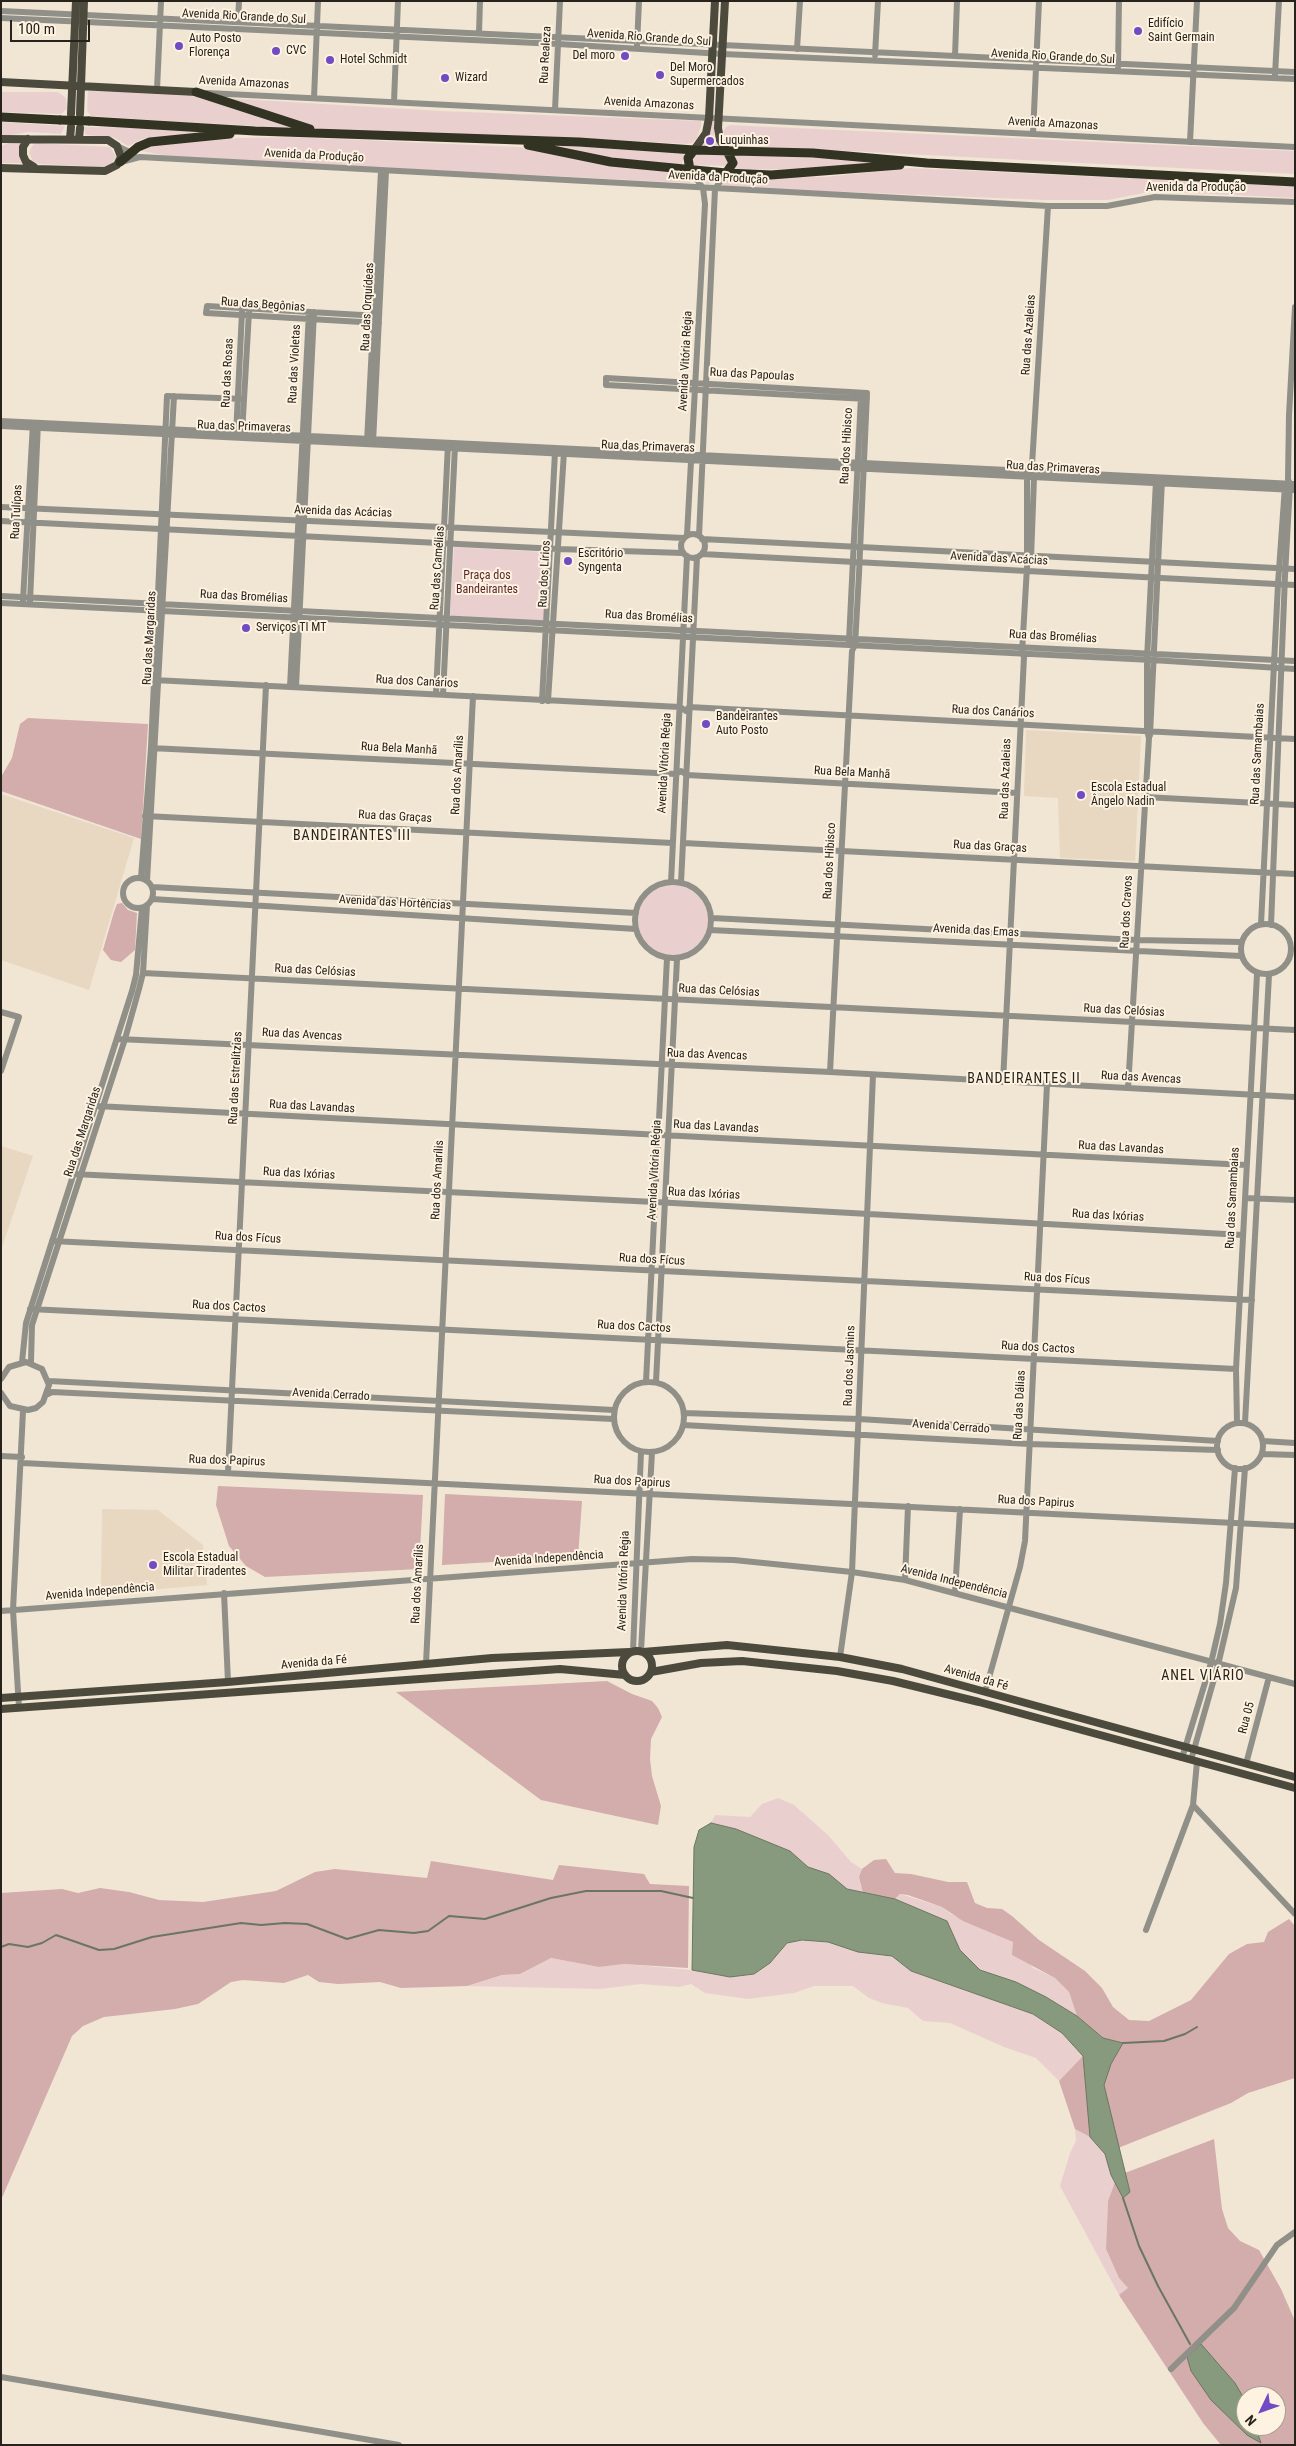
<!DOCTYPE html>
<meta charset="utf-8">
<style>
body{margin:0}
#map{position:relative;width:1296px;height:2446px;overflow:hidden;background:#f1e5d4;font-family:"Roboto Condensed",sans-serif}
canvas{display:block}
.frame{position:absolute;inset:0;border:2px solid #27231c;pointer-events:none}
.north{position:absolute;left:1236px;top:2386px;width:50px;height:50px;box-sizing:border-box;background:#fef2e1;border:1px solid #a89f92;border-radius:50%;rotate:228deg;font-size:14px;font-weight:700;line-height:20px;text-align:center;color:#27231c}
.north::after{content:'';display:block;margin:auto;width:18px;height:22px;background:#714bc3;clip-path:polygon(50% 0,100% 100%,50% 72%,0 100%)}
.scale{position:absolute;left:10px;top:20px;width:80px;height:22px;box-sizing:border-box;border:2px solid #27231c;border-top:0;padding-left:6px;font-size:15px;line-height:18px;white-space:nowrap;color:#27231c;-webkit-text-stroke:4px #fef2e1;paint-order:stroke}
</style>
<div id="map">
<canvas width="1296" height="2446"></canvas>
<div class="frame"></div>
<div class="north">N</div>
<div class="scale">100 m</div>
</div>
<script>
const g = document.querySelector('canvas').getContext('2d');
g.lineJoin = 'round';
function fillPath(path, color) {
  g.fillStyle = color;
  g.fill(path, 'evenodd');
}
function shape(rows) {
  const path = new Path2D();
  for (const r of rows) {
    if (r.length === 3) {
      path.moveTo(r[0] + r[2], r[1]);
      path.arc(r[0], r[1], r[2], 0, 2 * Math.PI);
      continue;
    }
    path.moveTo(r[0], r[1]);
    for (let i = 2; i < r.length; i += 2) path.lineTo(r[i], r[i + 1]);
  }
  return path;
}
function strokePath(path, color, width, dash) {
  g.strokeStyle = color;
  g.lineWidth = width;
  g.lineCap = dash ? 'butt' : 'round';
  g.setLineDash(dash || []);
  g.stroke(path);
}
function write(font, color, halo, rows, align = 'center') {
  g.font = font + ' "Roboto Condensed",sans-serif';
  g.lineWidth = 4;
  g.setLineDash([]);
  g.textBaseline = 'middle';
  g.strokeStyle = halo;
  g.fillStyle = color;
  for (const [text, x, y, turn = 0] of rows) {
    g.save();
    g.translate(x, y);
    g.rotate((+turn || 0) * Math.PI / 180);
    g.textAlign = isNaN(turn) ? turn : align;
    if (halo) g.strokeText(text, 0, 0);
    g.fillText(text, 0, 0);
    g.restore();
  }
}
fillPath(shape([
 [1026,730,1141,736,1135,861,1060,858,1058,798,1024,796],
 [1,794,134,838,89,990,1,960],
 [1,1146,33,1156,1,1250],
 [102,1509,158,1510,203,1545,207,1585,114,1593,101,1589]
]), '#e8d7c1');
fillPath(shape([
 [88,90,441,111,701,121,701,126,697,138,692,143,687,144,561,137,391,133,164,121,91,116,87,111],
 [1,92,58,92,66,98,67,109,61,114,1,112],
 [1,122,65,126,61,134,28,132,1,137],
 [710,122,714,122,714,136,719,146,703,145,708,134],
 [730,125,1295,151,1295,174,732,145,726,139,723,132,726,127],
 [83,127,241,129,142,139,128,146,113,137,86,135],
 [293,137,519,147,685,173,691,181,690,183,173,157,142,151,152,146,239,138],
 [12,142,22,142,20,154,22,163,1,163,1,146],
 [36,143,110,147,116,157,110,166,105,167,39,164,33,161,29,153,32,146],
 [551,144,653,152,684,154,682,164,660,164,602,158,541,145],
 [694,153,725,153,729,158,728,166,692,165,691,156],
 [732,155,880,160,882,162,845,168,732,170],
 [911,168,1295,186,1295,198,1154,191,1108,200,1045,200,722,187,722,184,728,175,825,177],
 [696,173,723,175,716,182,707,184],
 [454,547,544,552,544,621,450,616],
 [673,920,35],
 [778,1798,794,1805,828,1835,851,1862,862,1869,859,1877,863,1893,847,1889,829,1874,808,1867,790,1851,736,1829,711,1823,715,1815,750,1817,762,1804],
 [900,1894,942,1907,951,1914,1013,1942,1033,1968,1055,1978,1069,1992,1077,2016,1046,1997,1016,1982,980,1970,960,1950,947,1921,895,1899],
 [802,1940,828,1942,858,1952,892,1956,911,1971,1033,2014,1062,2033,1083,2056,1059,2081,1036,2058,1004,2047,950,2023,923,2021,908,2008,882,2003,869,1998,853,1986,814,1986,794,1993,748,1999,705,1993,691,1984,679,1987,641,1984,600,1989,467,1986,502,1975,520,1974,551,1958,599,1967,624,1964,691,1970,730,1977,754,1974,770,1963,787,1943],
 [1075,2129,1090,2137,1105,2154,1115,2182,1108,2201,1106,2249,1119,2278,1129,2289,1119,2295,1060,2186,1070,2153,1076,2141]
]), '#e9d0cf');
fillPath(shape([
 [28,718,148,724,141,839,1,791,1,777,12,758,20,724],
 [122,903,128,910,137,913,135,950,121,962,111,960,103,950,114,912,117,904],
 [218,1486,423,1495,419,1569,265,1577,246,1566,229,1546,216,1505],
 [445,1494,582,1501,578,1557,442,1565],
 [607,1681,632,1694,652,1701,658,1708,662,1717,651,1739,650,1759,652,1776,661,1806,658,1825,541,1800,396,1692],
 [886,1859,895,1873,911,1874,948,1882,967,1882,975,1903,987,1908,1002,1909,1012,1916,1039,1940,1085,1971,1102,1988,1113,2007,1129,2020,1149,2021,1191,2000,1229,1954,1247,1944,1264,1942,1268,1932,1289,1919,1295,1926,1295,2078,1248,2093,1231,2103,1118,2148,1104,2085,1111,2064,1123,2043,1103,2038,1077,2016,1069,1992,1055,1978,1012,1955,1013,1942,963,1921,942,1907,908,1895,900,1894,895,1899,863,1893,859,1877,862,1869,874,1860],
 [431,1861,553,1880,559,1865,644,1874,650,1884,689,1886,688,1968,624,1964,599,1967,551,1958,520,1974,502,1975,467,1986,401,1988,380,1982,338,1984,319,1982,308,1975,284,1983,243,1980,231,1982,198,2004,175,2009,104,2017,83,2026,72,2036,1,2200,1,1893,62,1889,78,1893,100,1888,129,1892,159,1900,203,1902,276,1891,315,1872,335,1869,427,1878],
 [1083,2056,1088,2099,1090,2137,1075,2129,1059,2081],
 [1214,2139,1222,2209,1228,2228,1240,2241,1259,2250,1281,2289,1295,2321,1295,2445,1221,2445,1203,2423,1119,2295,1128,2288,1119,2278,1106,2249,1108,2201,1115,2182,1123,2197,1130,2191,1125,2173],
 [1246,2396,1276,2396,1276,2426,1246,2426]
]), '#d3acac');
const water = shape([
 [711,1823,736,1829,790,1851,808,1867,829,1874,847,1889,895,1899,947,1921,960,1950,980,1970,1016,1982,1046,1997,1077,2016,1103,2038,1123,2043,1111,2064,1104,2085,1130,2192,1123,2198,1111,2175,1105,2154,1090,2137,1083,2056,1062,2033,1033,2014,911,1971,892,1956,858,1952,828,1942,802,1940,787,1943,770,1963,754,1974,730,1977,692,1970,694,1847,699,1830,711,1823],
 [1201,2344,1235,2383,1246,2402,1246,2426,1255,2426,1261,2443,1247,2435,1211,2400,1191,2371,1187,2357,1201,2344]
]);
fillPath(water, '#889a7d');
strokePath(water, '#6b7660', 1);
strokePath(shape([
 [1,1947,9,1944,28,1947,42,1943,56,1935,99,1950,114,1949,152,1937,241,1923,261,1925,285,1923,307,1924,347,1939,379,1930,414,1933,428,1931,449,1916,485,1919,551,1898,586,1891,661,1891,693,1898],
 [1123,2043,1164,2041,1185,2034,1197,2027],
 [1123,2198,1139,2246,1158,2286,1190,2344]
]), '#6b7660', 2);
strokePath(shape([
 [1,11,1295,72],
 [1,18,558,44,723,54,1295,79],
 [238,22,239,1],
 [479,33,480,1],
 [637,45,639,1],
 [797,49,800,1],
 [875,55,878,1],
 [955,56,957,1],
 [1118,67,1119,1],
 [1275,75,1279,1],
 [157,90,161,1],
 [207,93,1295,147],
 [314,98,318,1],
 [394,102,398,1],
 [555,110,560,1],
 [1033,134,1039,1],
 [1190,142,1197,1],
 [117,146,134,154],
 [121,162,140,157,1048,206,1107,206,1155,197,1295,202],
 [379,323,206,313,207,306,379,316],
 [1,421,1295,484],
 [1,426,1295,490],
 [242,434,249,312],
 [236,435,242,312],
 [367,442,381,171],
 [373,443,386,171],
 [1,507,684,538],
 [1,521,558,549,683,553],
 [693,546,12],
 [687,535,705,204,703,188,690,170],
 [699,536,715,189,726,173],
 [702,539,1295,569],
 [702,554,1295,585],
 [1031,559,1034,478,1032,465,1048,206],
 [1,596,1295,661],
 [23,600,33,423],
 [30,601,38,423],
 [1,603,1152,660,1295,669],
 [849,641,861,396],
 [154,680,680,707,686,711,689,707,1295,739],
 [290,687,309,312],
 [296,687,314,312],
 [436,694,448,444],
 [443,695,455,446],
 [542,701,555,452],
 [548,701,564,452],
 [1150,735,1162,480],
 [151,748,676,774,681,771,687,775],
 [687,775,1017,793],
 [1145,797,1295,805],
 [145,816,672,843],
 [683,843,1295,874],
 [138,893,15],
 [141,878,151,748,167,396,244,399],
 [147,881,174,396],
 [673,920,38],
 [671,882,687,556],
 [681,883,697,557],
 [152,887,636,913],
 [152,899,636,929],
 [712,918,1137,940,1241,942],
 [1266,949,25],
 [1261,924,1278,584,1285,486],
 [1271,925,1285,576,1290,484,1288,479,1289,415,1295,307],
 [710,930,1241,956],
 [143,973,1295,1030],
 [1,1012,19,1017,1,1071],
 [118,1039,830,1072,1295,1097],
 [830,1072,852,651,855,645,859,574,867,393,606,378,606,385,867,399],
 [1003,1082,1024,657,1022,653,1027,567,1027,472,1032,465],
 [1128,1088,1149,738,1147,731,1147,659,1156,481],
 [96,1106,1246,1165],
 [73,1174,655,1202,1243,1235],
 [1245,1198,1295,1200],
 [52,1241,1252,1300],
 [30,1309,1236,1369],
 [22,1362,26,1323,132,991,136,975,142,908],
 [31,1362,32,1325,125,1039,139,989,143,973,147,905],
 [1,1379,9,1367,26,1362,42,1369,49,1385,43,1402,36,1408,28,1410,10,1406,1,1393],
 [49,1381,614,1410],
 [649,1417,35],
 [646,1382,667,958],
 [656,1382,677,959],
 [48,1394,52,1392,613,1419],
 [684,1413,859,1419,1218,1441],
 [1237,1423,1236,1369,1257,974],
 [1245,1423,1269,975],
 [1240,1446,23],
 [683,1425,1029,1444,1218,1450],
 [1263,1441,1295,1443],
 [1262,1454,1295,1455],
 [1,1456,22,1457],
 [22,1463,1295,1526],
 [228,1472,266,685],
 [905,1580,908,1506],
 [224,1593,228,1682],
 [955,1593,960,1509],
 [1,1611,692,1559,734,1560,852,1572,905,1580,1295,1684],
 [633,1651,641,1452],
 [641,1651,652,1452],
 [840,1657,852,1572,873,1075],
 [426,1664,473,696],
 [985,1692,1020,1567,1025,1541,1047,1084],
 [19,1708,13,1610,23,1411],
 [1182,1758,1211,1663,1220,1624,1226,1583,1235,1468],
 [1191,1760,1218,1665,1236,1588,1245,1468],
 [1197,1762,1193,1805,1295,1914],
 [1246,1764,1269,1677],
 [1146,1930,1193,1805],
 [1171,2369,1234,2308,1277,2245,1295,2232],
 [1,2377,399,2445]
]), '#909088', 6);
strokePath(shape([
 [725,1,718,128,720,140,727,151],
 [1,82,196,92],
 [71,114,76,1],
 [80,114,84,1],
 [1,139,108,140,117,146,121,157,117,165,105,171,1,168],
 [28,139,23,147,23,155,26,162,34,167],
 [70,139,71,127],
 [79,139,80,128],
 [694,150,706,133,709,118,715,1],
 [637,1666,15],
 [643,1652,727,1645,840,1657,902,1669,1295,1777],
 [651,1672,701,1663,742,1661,837,1671,893,1681,979,1702,1295,1788],
 [1,1698,228,1682,492,1658,629,1652],
 [1,1709,560,1669,625,1675]
]), '#4b4a3d', 8);
strokePath(shape([
 [196,92,310,129],
 [1,117,60,120],
 [89,121,255,131,579,142,694,150,813,153,927,163,1295,182],
 [528,145,611,162,726,173,771,175,900,165],
 [120,162,138,147,150,142,230,134],
 [690,170,688,158,694,150],
 [726,173,733,163,727,151]
]), '#333323', 9);
strokePath(shape([
 [60,120,89,121]
]), '#333323', 9);
for (const [x, y, r, color] of [
 [1138,31,5,"#714bc3"],
 [179,46,5,"#714bc3"],
 [276,51,5,"#714bc3"],
 [625,56,5,"#714bc3"],
 [330,60,5,"#714bc3"],
 [660,75,5,"#714bc3"],
 [445,78,5,"#714bc3"],
 [710,141,5,"#714bc3"],
 [568,561,5,"#714bc3"],
 [246,628,5,"#714bc3"],
 [706,724,5,"#714bc3"],
 [1081,795,5,"#714bc3"],
 [153,1565,5,"#714bc3"]
]) {
  const dot = new Path2D();
  dot.arc(x, y, r, 0, 2 * Math.PI);
  g.fillStyle = color;
  g.fill(dot);
  strokePath(dot, '#fef2e1', 2);
}
write('12px', '#27231c', '#fef2e1', [
 ["Avenida Rio Grande do Sul",244,17,3],
 ["Avenida Rio Grande do Sul",649,38,4],
 ["Rua Realeza",546,55,-87],
 ["Avenida Rio Grande do Sul",1053,57,3],
 ["Avenida Amazonas",244,83,3],
 ["Avenida Amazonas",649,104,3],
 ["Avenida Amazonas",1053,124,3],
 ["Avenida da Produção",314,156,3],
 ["Avenida da Produção",718,178,3],
 ["Avenida da Produção",1196,188],
 ["Rua das Begônias",263,305,4],
 ["Rua das Orquídeas",368,307,-87],
 ["Rua das Azaleias",1029,335,-86],
 ["Avenida Vitória Régia",686,361,-87],
 ["Rua das Violetas",295,364,-87],
 ["Rua das Rosas",228,373,-87],
 ["Rua das Papoulas",752,375,3],
 ["Rua das Primaveras",244,427,2],
 ["Rua dos Hibisco",847,446,-87],
 ["Rua das Primaveras",648,447,2],
 ["Rua das Primaveras",1053,468,3],
 ["Rua Tulípas",17,512,-87],
 ["Avenida das Acácias",343,512,2],
 ["Avenida das Acácias",999,559,3],
 ["Rua das Camélias",438,568,-86],
 ["Rua dos Lírios",545,574,-87],
 ["Rua das Bromélias",244,597,3],
 ["Rua das Bromélias",649,617,3],
 ["Rua das Bromélias",1053,637,3],
 ["Rua das Margaridas",150,638,-87],
 ["Rua dos Canários",417,682,3],
 ["Rua dos Canários",993,712,3],
 ["Rua Bela Manhã",399,749,3],
 ["Rua das Samambaias",1258,754,-87],
 ["Avenida Vitória Régia",665,763,-87],
 ["Rua Bela Manhã",852,773,3],
 ["Rua dos Amarílis",458,775,-87],
 ["Rua das Azaleias",1006,779,-88],
 ["Rua das Graças",395,817,3],
 ["Rua das Graças",990,847,3],
 ["Rua dos Hibisco",830,861,-87],
 ["Avenida das Hortências",395,903,3],
 ["Rua dos Cravos",1127,912,-87],
 ["Avenida das Emas",976,931,3],
 ["Rua das Celósias",315,971,3],
 ["Rua das Celósias",719,991,3],
 ["Rua das Celósias",1124,1011,3],
 ["Rua das Avencas",302,1035,3],
 ["Rua das Avencas",707,1055,2],
 ["Rua das Estrelítzias",236,1078,-87],
 ["Rua das Avencas",1141,1078,3],
 ["Rua das Lavandas",312,1107,3],
 ["Rua das Lavandas",716,1127,3],
 ["Rua das Margaridas",83,1132,-72],
 ["Rua das Lavandas",1121,1148,3],
 ["Avenida Vitória Régia",655,1170,-87],
 ["Rua das Ixórias",299,1174,3],
 ["Rua dos Amarílis",438,1180,-87],
 ["Rua das Ixórias",704,1194,3],
 ["Rua das Samambaias",1233,1198,-87],
 ["Rua das Ixórias",1108,1216,3],
 ["Rua dos Fícus",248,1238,3],
 ["Rua dos Fícus",652,1260,3],
 ["Rua dos Fícus",1057,1279,3],
 ["Rua dos Cactos",229,1307,3],
 ["Rua dos Cactos",634,1327,3],
 ["Rua dos Cactos",1038,1348,3],
 ["Rua dos Jasmins",850,1366,-88],
 ["Avenida Cerrado",331,1395,3],
 ["Rua das Dálias",1020,1405,-87],
 ["Avenida Cerrado",951,1427,4],
 ["Rua dos Papirus",227,1461,2],
 ["Rua dos Papirus",632,1482,3],
 ["Rua dos Papirus",1036,1502,3],
 ["Avenida Independência",549,1559,-4],
 ["Avenida Vitória Régia",624,1581,-88],
 ["Avenida Independência",954,1582,14],
 ["Rua dos Amarílis",418,1584,-87],
 ["Avenida Independência",100,1592,-5],
 ["Avenida da Fé",314,1663,-5],
 ["Avenida da Fé",976,1678,16],
 ["Rua 05",1247,1718,-75]
]);
write('12px', '#27231c', '#fef2e1', [
 ["Edifício",1148,24],
 ["Saint Germain",1148,38],
 ["Auto Posto",189,39],
 ["Florença",189,53],
 ["CVC",286,51],
 ["Del moro",615,56,"right"],
 ["Hotel Schmidt",340,60],
 ["Del Moro",670,68],
 ["Supermercados",670,82],
 ["Wizard",455,78],
 ["Luquinhas",720,141],
 ["Escritório",578,554],
 ["Syngenta",578,568],
 ["Serviços TI MT",256,628],
 ["Bandeirantes",716,717],
 ["Auto Posto",716,731],
 ["Escola Estadual",1091,788],
 ["Ângelo Nadin",1091,802],
 ["Escola Estadual",163,1558],
 ["Militar Tiradentes",163,1572]
], 'left');
write('12px', '#5b282a', '#fef2e1', [
 ["Praça dos",487,576],
 ["Bandeirantes",487,590]
]);
g.letterSpacing = '1px';
write('14px', '#27231c', '#fef2e1', [
 ["BANDEIRANTES III",352,836],
 ["BANDEIRANTES II",1024,1079],
 ["ANEL VIÁRIO",1203,1676]
]);
g.letterSpacing = '0px';
</script>
